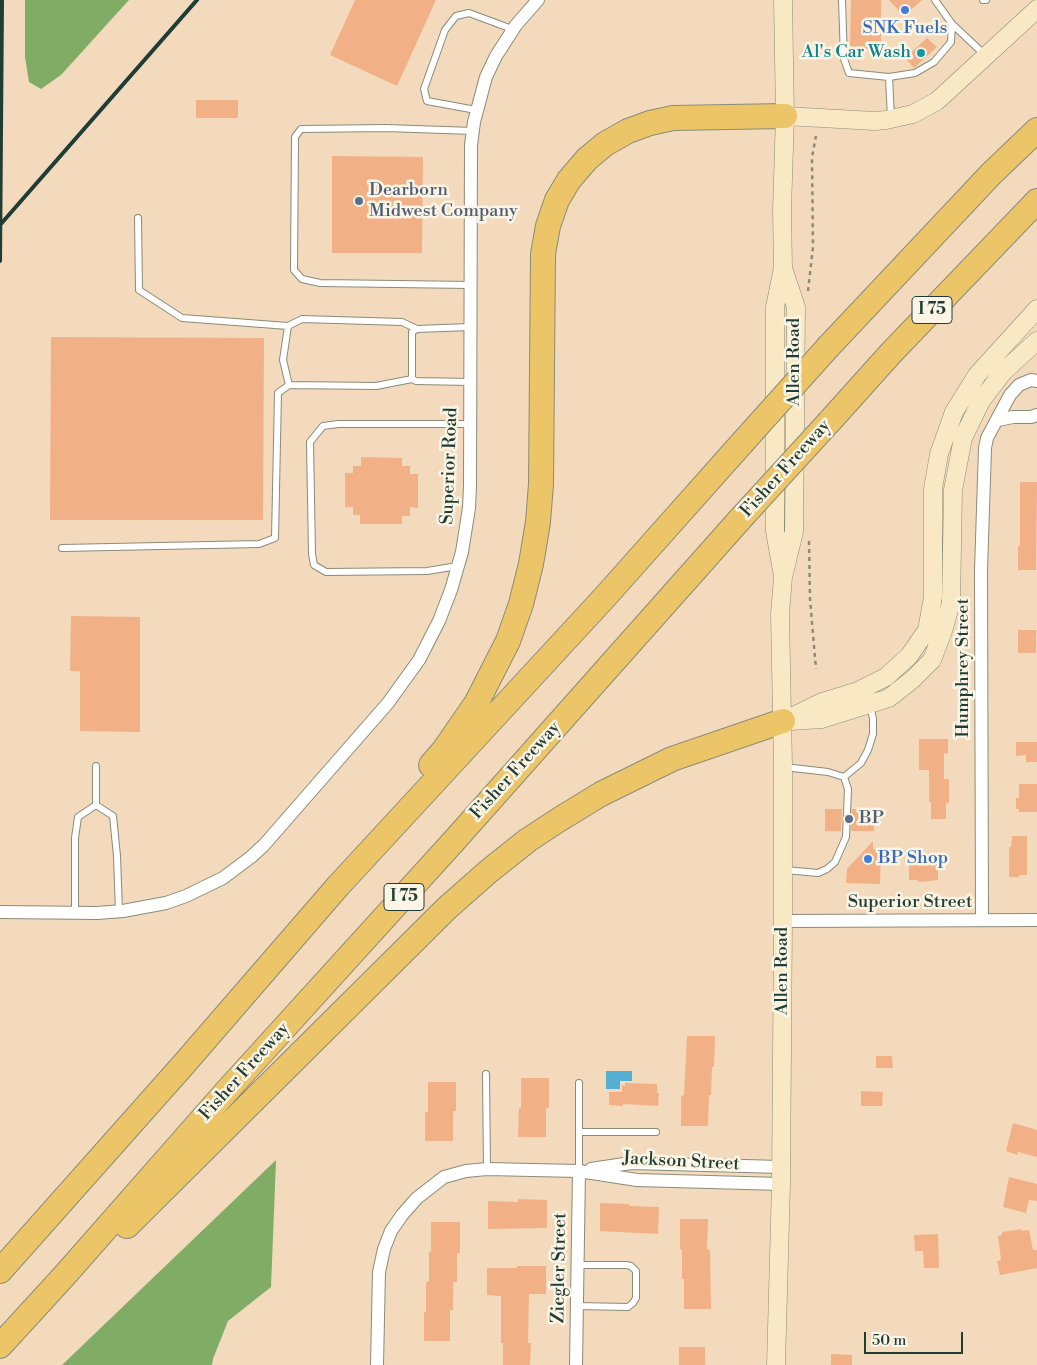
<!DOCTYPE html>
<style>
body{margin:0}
#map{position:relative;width:1037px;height:1365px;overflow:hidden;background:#f3dabc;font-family:"Libre Bodoni",serif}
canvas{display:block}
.scale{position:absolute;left:864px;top:1332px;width:99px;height:22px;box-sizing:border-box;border:2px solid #1f3d34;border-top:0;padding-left:6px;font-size:15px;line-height:18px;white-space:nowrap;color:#1f3d34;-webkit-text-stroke:4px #fcf5e5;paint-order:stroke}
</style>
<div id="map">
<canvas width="1037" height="1365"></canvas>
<div class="scale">50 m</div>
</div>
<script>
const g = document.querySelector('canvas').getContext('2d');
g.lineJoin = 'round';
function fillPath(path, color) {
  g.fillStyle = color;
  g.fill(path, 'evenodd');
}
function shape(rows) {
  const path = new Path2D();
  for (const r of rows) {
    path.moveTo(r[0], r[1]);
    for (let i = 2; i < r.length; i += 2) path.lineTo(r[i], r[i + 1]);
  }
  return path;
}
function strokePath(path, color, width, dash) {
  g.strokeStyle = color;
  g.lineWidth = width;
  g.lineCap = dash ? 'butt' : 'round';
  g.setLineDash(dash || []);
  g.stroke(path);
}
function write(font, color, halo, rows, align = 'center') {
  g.font = font + ' "Libre Bodoni",serif';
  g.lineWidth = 5;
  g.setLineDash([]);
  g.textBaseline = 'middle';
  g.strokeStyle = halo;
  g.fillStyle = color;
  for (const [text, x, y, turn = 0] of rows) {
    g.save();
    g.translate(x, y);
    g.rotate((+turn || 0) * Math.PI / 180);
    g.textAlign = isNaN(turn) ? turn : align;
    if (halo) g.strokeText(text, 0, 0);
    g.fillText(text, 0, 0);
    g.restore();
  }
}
fillPath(shape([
 [25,0,129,0,61,75,41,89,29,82,25,57],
 [276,1160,271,1287,228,1321,213,1359,212,1365,62,1365]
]), '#80ac66');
fillPath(shape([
 [606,1071,632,1071,632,1081,620,1081,620,1089,606,1089]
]), '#55afd3');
fillPath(shape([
 [355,0,436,0,397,86,330,55],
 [851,0,881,0,881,49,850,49],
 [889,0,922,0,904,16],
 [927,38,937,47,914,68,905,58],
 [196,100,238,100,238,118,196,118],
 [332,156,423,157,422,253,332,253],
 [51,337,264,338,263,520,50,520],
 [361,457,402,458,402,466,410,466,410,474,418,474,418,508,410,507,410,516,402,516,402,524,360,524,360,515,353,515,353,507,345,507,345,473,353,473,353,466,361,466],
 [1020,482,1037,482,1036,570,1018,570,1018,546,1020,546],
 [71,616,140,617,140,732,80,731,80,671,70,671],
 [1018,630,1036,630,1036,653,1018,653],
 [919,739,948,739,948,754,944,753,944,779,949,779,949,803,946,803,946,819,931,819,931,802,929,802,929,770,919,770],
 [1016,742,1037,742,1037,762,1026,762,1026,755,1016,756],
 [1019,784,1037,784,1037,812,1019,812,1019,809,1016,809,1016,798,1019,798],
 [825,809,842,809,841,831,825,831],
 [852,809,874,810,874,831,851,831],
 [1012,836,1027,836,1027,875,1019,875,1019,877,1009,877,1009,847,1011,847],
 [873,841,873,849,881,849,880,884,846,883,847,869],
 [917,852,920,852,923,861,938,861,938,880,918,882,918,880,909,880,909,861,917,861],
 [687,1036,715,1036,714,1067,712,1067,711,1095,709,1095,708,1126,681,1126,681,1096,684,1095],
 [876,1056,892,1056,893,1068,876,1068],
 [521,1078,549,1078,549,1108,546,1108,546,1137,518,1137,519,1108,521,1108],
 [428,1082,456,1082,456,1111,453,1111,453,1141,425,1141,425,1112,428,1112],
 [625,1083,657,1084,657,1093,659,1093,658,1106,623,1104,623,1106,609,1105,609,1092,622,1092,622,1085,625,1086],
 [861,1091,883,1092,882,1106,861,1106],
 [1013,1123,1037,1130,1037,1157,1018,1152,1017,1155,1006,1151],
 [1009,1177,1037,1184,1037,1201,1029,1200,1026,1213,1003,1207],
 [518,1199,547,1200,547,1228,488,1229,488,1201,518,1202],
 [600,1203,629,1204,629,1206,659,1207,658,1234,600,1231],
 [680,1219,708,1219,707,1250,710,1250,711,1309,684,1309,684,1279,682,1279,682,1250,680,1249],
 [431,1222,460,1222,460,1253,457,1253,457,1282,453,1282,453,1310,450,1310,450,1341,424,1341,424,1312,426,1312,426,1282,429,1282,429,1251,431,1252],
 [1022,1229,1021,1231,1029,1230,1033,1250,1037,1250,1037,1268,1000,1275,997,1261,1001,1260,998,1236,1002,1235,1002,1232],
 [938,1234,939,1268,924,1268,923,1251,915,1251,914,1235],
 [517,1266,546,1266,546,1294,529,1294,528,1343,531,1343,530,1365,503,1365,503,1343,501,1343,501,1296,487,1295,487,1268,517,1268],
 [679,1347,705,1347,705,1365,679,1365],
 [831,1354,852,1355,852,1365,831,1365]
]), '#f2b087');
const lane = shape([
 [842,0,844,59,849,73,889,77,915,73,934,62,951,42,952,24,935,0],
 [983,0,986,0],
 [952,24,985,55],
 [889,77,891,118],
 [476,110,427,101,424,89,445,30,456,16,469,13,512,29],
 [138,218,139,290,182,318,288,326],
 [471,285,320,283,302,279,294,270,295,137,301,129,386,128,473,131],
 [470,327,417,329,412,332,412,379,416,381,471,382],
 [412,379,376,386,289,385,283,360,288,326,302,319,402,322,417,329],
 [62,548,259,544,275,538,278,393,289,385],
 [458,566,427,571,326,572,314,565,312,554,310,442,323,426,338,424,471,424],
 [96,766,96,805],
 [784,767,828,772,844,777,848,789,846,837,835,862,827,869,818,873,785,870],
 [844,777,861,763,868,750,873,734,873,719,870,704],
 [75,913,75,838,78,817,96,805,113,816,117,856,119,912],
 [486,1074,487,1169],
 [579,1132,656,1132],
 [579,1171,579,1083],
 [577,1306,628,1307,633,1303,636,1298,636,1271,631,1266,626,1265,578,1265]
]);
const street = shape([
 [998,420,1013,417,1031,417,1037,415],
 [0,912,97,913,123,911,166,903,186,896,223,878,251,857,264,845,388,703,419,660,439,621,451,590,462,552,469,508,470,486,471,145,474,122,486,77,496,56,516,25,538,0],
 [982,920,981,570,985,448,987,438,1010,395,1019,385,1031,380,1037,381],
 [783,921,1037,920],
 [591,1169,631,1163,781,1167],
 [377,1365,379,1272,384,1249,391,1231,402,1215,417,1198,444,1177,466,1171,487,1169,579,1171,637,1180,781,1184],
 [576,1365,579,1171]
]);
const secondary = shape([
 [785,116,875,121,886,120,913,114,937,101,1037,9],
 [782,571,775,531,775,307,783,268,782,210,785,116,783,0],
 [783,721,822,702,858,691,886,677,909,656,927,630,933,597,933,489,939,454,954,412,977,375,1037,309],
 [791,721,822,719,889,698,913,679,932,660,943,631,951,603,953,490,963,438,981,401,1003,372,1037,341],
 [776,1365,781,1184,783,921,783,766,780,614,783,577,794,532,796,307,783,268]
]);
const highway = shape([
 [829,346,991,174,1037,130],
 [829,422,891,353,1037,201],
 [431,765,444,750,477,702,508,641,521,604,531,564,538,522,541,484,543,254,548,226,557,200,569,180,587,159,605,144,628,131,650,123,673,118,785,116],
 [127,1226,447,908,489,871,528,840,560,819,601,794,672,759,783,721],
 [0,1271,184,1064,338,886,604,598,742,443],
 [0,1346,65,1275,225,1093,453,842,742,517]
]);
strokePath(lane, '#898c78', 8);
strokePath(street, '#898c78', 14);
strokePath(secondary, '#898c78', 19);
strokePath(highway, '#898c78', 26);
strokePath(shape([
 [808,291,813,247,812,157,816,136],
 [809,541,810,599,816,669]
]), '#898c78', 2.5, [4, 4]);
strokePath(lane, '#fff', 6);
strokePath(street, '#fff', 12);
strokePath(secondary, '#f8e8c3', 18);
strokePath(highway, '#edc569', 24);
strokePath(shape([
 [0,225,197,0],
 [0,261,2,0]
]), '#1f3d34', 4);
const highwayBridge = shape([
 [742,443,829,346],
 [742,517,829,422]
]);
strokePath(highwayBridge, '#898c78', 26, []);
strokePath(highwayBridge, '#edc569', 24);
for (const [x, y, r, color] of [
 [905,10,5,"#3f7fe0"],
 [921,53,5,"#0f9aa8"],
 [359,201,5,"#5c6f8a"],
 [849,819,5,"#5c6f8a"],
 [868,859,5,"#3f7fe0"]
]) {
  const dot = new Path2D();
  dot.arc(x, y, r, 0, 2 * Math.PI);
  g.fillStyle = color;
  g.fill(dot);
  strokePath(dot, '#fcf5e5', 2);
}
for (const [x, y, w] of [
 [932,310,40],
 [404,897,40]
]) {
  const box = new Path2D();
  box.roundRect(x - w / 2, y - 13.5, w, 27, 4);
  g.fillStyle = '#fcf5e5';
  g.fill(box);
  strokePath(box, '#1f3d34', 1);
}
write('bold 16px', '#1f3d34', null, [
 ["I 75",932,310],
 ["I 75",404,897]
]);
write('18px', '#366cbe', '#fcf5e5', [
 ["SNK Fuels",905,29],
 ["BP Shop",878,859,"left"]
]);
write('18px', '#0d838f', '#fcf5e5', [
 ["Al's Car Wash",911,53]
], 'right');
write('18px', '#4e5e75', '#fcf5e5', [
 ["Dearborn",369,191],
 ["Midwest Company",369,212],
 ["BP",859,819]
], 'left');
write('18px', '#1f3d34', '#fcf5e5', [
 ["Allen Road",795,362,-90],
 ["Superior Road",450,466,-88],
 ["Fisher Freeway",786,469,-48],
 ["Humphrey Street",964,668,-90],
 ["Fisher Freeway",516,771,-48],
 ["Superior Street",910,903],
 ["Allen Road",783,971,-90],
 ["Fisher Freeway",245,1072,-48],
 ["Jackson Street",681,1162,3],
 ["Ziegler Street",560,1268,-89]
]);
</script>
